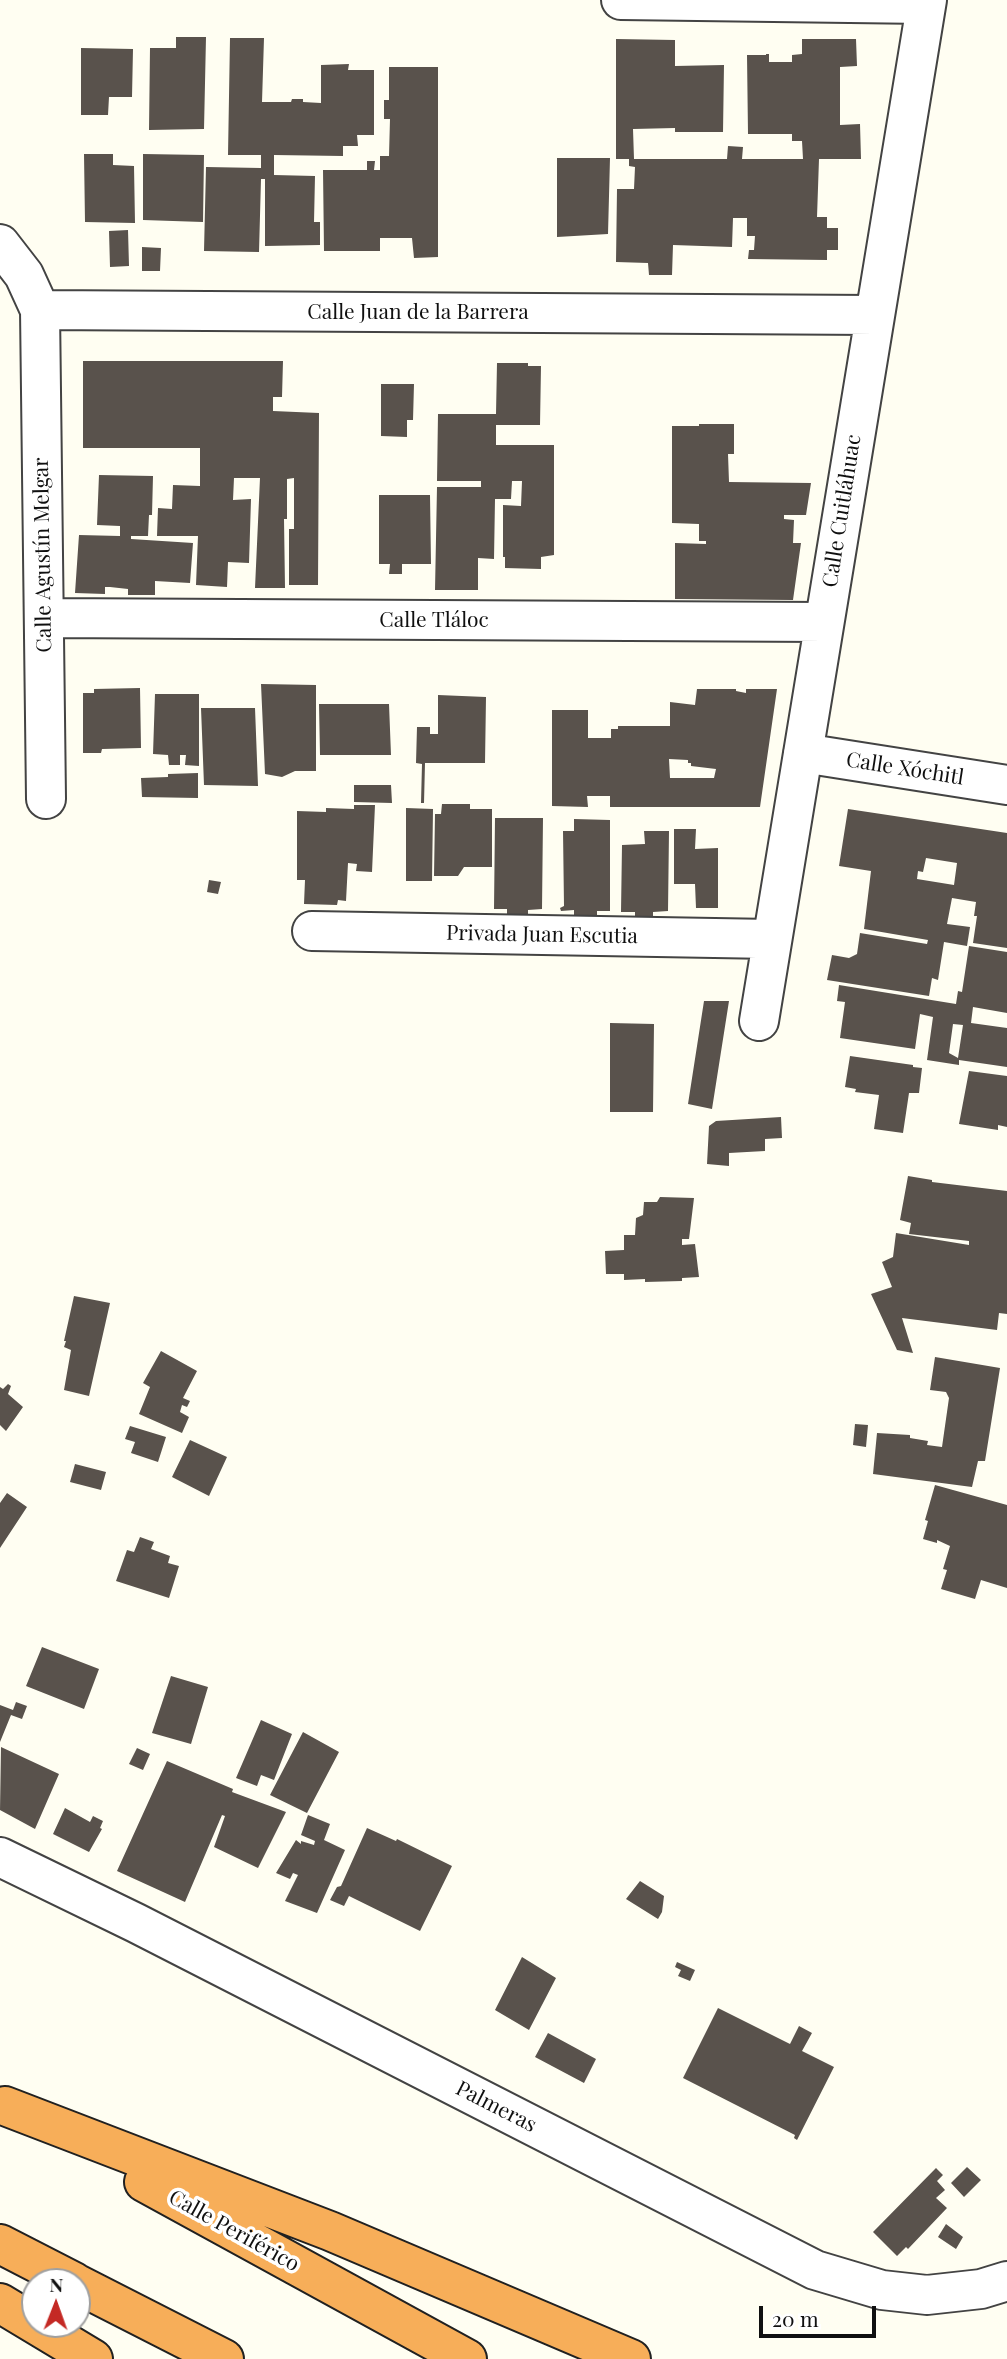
<!DOCTYPE html>
<meta charset="utf-8">
<style>
body{margin:0}
#map{position:relative;width:1007px;height:2359px;overflow:hidden;background:#fffef2;font-family:"Playfair Display",serif}
canvas{display:block}
.north{position:absolute;left:21px;top:2268px;width:70px;height:70px;box-sizing:border-box;background:#fff;border:2px solid #9f9f9f;border-radius:50%;rotate:1deg;font-size:19px;font-weight:700;line-height:28px;text-align:center;color:#101010}
.north::after{content:'';display:block;margin:auto;width:24px;height:32px;background:#c42924;clip-path:polygon(50% 0,100% 100%,50% 72%,0 100%)}
.scale{position:absolute;left:759px;top:2306px;width:117px;height:32px;box-sizing:border-box;border:4px solid #101010;border-top:0;padding-left:9px;font-size:21px;line-height:24px;white-space:nowrap;color:#101010;-webkit-text-stroke:5px #fff;paint-order:stroke}
</style>
<div id="map">
<canvas width="1007" height="2359"></canvas>
<div class="north">N</div>
<div class="scale">20 m</div>
</div>
<script>
const g = document.querySelector('canvas').getContext('2d');
g.lineJoin = 'round';
function fillPath(path, color) {
  g.fillStyle = color;
  g.fill(path, 'evenodd');
}
function shape(rows) {
  const path = new Path2D();
  for (const r of rows) {
    path.moveTo(r[0], r[1]);
    for (let i = 2; i < r.length; i += 2) path.lineTo(r[i], r[i + 1]);
  }
  return path;
}
function strokePath(path, color, width, dash) {
  g.strokeStyle = color;
  g.lineWidth = width;
  g.lineCap = dash ? 'butt' : 'round';
  g.setLineDash(dash || []);
  g.stroke(path);
}
function write(font, color, halo, rows, align = 'center') {
  g.font = font + ' "Playfair Display",serif';
  g.lineWidth = 7;
  g.setLineDash([]);
  g.textBaseline = 'middle';
  g.strokeStyle = halo;
  g.fillStyle = color;
  for (const [text, x, y, turn = 0] of rows) {
    g.save();
    g.translate(x, y);
    g.rotate((+turn || 0) * Math.PI / 180);
    g.textAlign = isNaN(turn) ? turn : align;
    if (halo) g.strokeText(text, 0, 0);
    g.fillText(text, 0, 0);
    g.restore();
  }
}
fillPath(shape([
 [176,37,206,37,204,129,149,130,150,48,176,48],
 [230,38,264,38,262,102,291,102,292,99,303,99,303,102,321,103,321,65,349,64,348,70,374,70,374,135,357,135,358,146,343,146,343,156,274,155,274,175,315,176,314,222,320,222,320,245,265,246,265,179,261,179,259,252,204,251,206,167,261,168,261,155,228,155],
 [616,39,675,40,675,66,724,65,723,132,675,132,675,128,633,129,634,159,727,159,728,146,743,147,742,159,803,159,802,141,792,141,792,134,748,134,747,55,766,55,766,54,769,54,769,62,792,62,792,55,802,54,802,39,856,39,857,66,840,67,840,125,860,124,861,159,819,159,817,217,827,217,827,228,838,228,838,250,827,250,827,260,748,259,749,250,754,250,755,236,747,236,747,218,733,218,732,247,673,245,672,275,649,275,648,263,616,262,617,189,634,189,635,167,629,166,629,159,616,159],
 [81,48,133,49,132,97,109,97,108,115,81,115],
 [389,67,438,67,438,257,414,258,412,238,380,238,380,251,324,251,323,170,367,170,367,161,375,161,374,170,380,170,380,156,389,156,390,119,384,119,384,100,389,100],
 [84,154,113,154,113,165,134,166,135,223,85,222],
 [143,154,204,155,203,222,143,220],
 [557,158,610,158,608,234,557,237],
 [128,230,129,266,110,267,109,231],
 [142,247,161,248,160,271,142,271],
 [83,361,283,361,282,397,273,397,273,411,319,413,318,585,289,585,289,529,294,529,294,478,287,479,287,519,284,519,285,588,255,588,260,478,234,478,233,500,251,499,249,563,228,562,227,587,196,585,198,536,157,536,158,508,172,509,173,485,200,486,200,448,83,448],
 [497,363,528,363,528,366,541,366,540,425,496,425,496,445,554,445,554,555,541,557,541,569,505,568,505,557,503,557,503,505,521,506,522,481,512,481,511,499,495,499,494,559,478,558,478,590,435,590,437,487,481,487,481,481,437,481,438,414,496,414],
 [381,384,414,384,413,420,407,420,407,437,381,436],
 [699,424,734,424,734,454,728,454,729,482,811,483,806,515,784,515,784,519,794,520,793,543,801,543,793,600,675,599,675,543,706,544,706,541,699,541,699,524,672,523,672,426,699,426],
 [99,475,153,476,152,515,149,515,148,536,131,536,131,539,193,543,190,583,155,581,155,595,128,595,128,589,110,587,105,587,105,594,75,593,79,535,120,536,120,526,97,525],
 [379,495,430,495,431,564,402,564,402,574,389,574,390,564,379,564],
 [261,684,316,685,316,771,295,771,282,777,265,774],
 [140,688,141,748,102,749,101,753,83,753,83,693,94,693,94,689],
 [697,689,736,689,736,691,746,693,746,689,777,689,760,807,610,807,610,796,587,796,588,807,552,806,552,710,588,710,588,738,611,738,611,729,618,729,618,726,670,726,670,702,695,705],
 [669,759,688,760,688,763,691,763,691,766,716,769,714,778,670,778],
 [155,694,199,694,199,766,185,765,186,755,180,755,180,765,169,765,168,755,153,754],
 [438,695,486,697,485,763,425,763,424,803,421,803,422,764,416,763,417,727,430,727,430,734,438,734],
 [319,704,389,704,391,755,320,755],
 [201,708,255,708,258,786,204,785],
 [198,773,198,798,142,797,141,778,168,777,168,774],
 [354,785,391,785,392,803,354,802],
 [442,804,470,804,470,809,492,809,492,867,464,867,458,876,434,876,435,814,441,814],
 [354,805,375,805,372,872,356,871,357,864,348,863,346,901,338,900,337,905,304,904,305,880,297,880,297,811,326,812,326,808,354,809],
 [406,808,433,809,432,881,406,881],
 [848,809,1007,833,1007,948,973,943,977,916,974,916,976,902,952,898,947,924,970,927,967,946,944,942,938,980,932,978,929,996,827,980,832,955,849,958,857,954,860,933,927,944,928,940,864,929,871,871,839,866],
 [926,858,957,863,954,885,917,879,918,871,923,872],
 [495,818,543,818,542,909,528,910,528,916,507,916,507,909,494,909],
 [574,819,610,820,610,911,597,911,597,917,574,916,574,910,561,911,560,908,564,906,563,831,574,831],
 [674,829,696,829,695,849,718,848,718,908,696,908,695,884,674,884],
 [644,831,669,831,668,911,653,912,653,917,635,917,635,912,621,912,622,845,645,844],
 [209,880,221,882,218,894,207,892],
 [969,946,1007,952,1007,1013,973,1007,971,1023,1007,1028,1007,1067,959,1060,959,1065,927,1060,933,1017,920,1014,915,1049,840,1038,845,1002,837,1001,839,985,956,1004,958,991,962,992],
 [953,1024,963,1025,958,1058,949,1053],
 [704,1001,729,1001,712,1109,688,1104],
 [610,1023,654,1024,653,1112,610,1112],
 [850,1056,913,1065,913,1067,922,1068,919,1093,909,1093,903,1133,874,1129,879,1095,855,1092,856,1089,845,1087],
 [969,1071,1007,1076,1007,1127,998,1125,998,1130,959,1124],
 [781,1117,782,1138,765,1139,765,1151,729,1153,729,1166,707,1164,709,1126,716,1121],
 [908,1176,932,1180,932,1182,1007,1191,1007,1314,999,1313,997,1330,902,1318,913,1353,897,1350,871,1294,892,1287,882,1262,893,1257,896,1233,969,1245,969,1241,909,1234,911,1223,900,1220],
 [660,1197,694,1198,689,1239,682,1239,682,1245,695,1244,699,1277,682,1278,682,1281,645,1282,645,1279,624,1280,624,1274,606,1274,605,1251,624,1250,624,1235,635,1235,636,1218,643,1215,644,1202,657,1202],
 [74,1296,110,1303,89,1396,64,1390,71,1350,64,1347,66,1341,64,1341],
 [161,1351,197,1371,183,1398,190,1401,187,1407,182,1405,180,1412,189,1417,182,1433,139,1414,150,1387,143,1383],
 [935,1357,1000,1368,985,1461,978,1461,972,1487,873,1474,877,1433,910,1435,910,1438,928,1441,927,1445,942,1447,949,1398,946,1392,930,1390],
 [8,1384,11,1386,8,1394,23,1407,6,1431,0,1425,0,1387,3,1389],
 [855,1424,868,1425,866,1447,853,1445],
 [130,1426,166,1437,158,1462,131,1453,135,1442,125,1439],
 [190,1440,227,1457,209,1496,172,1477],
 [75,1464,106,1472,101,1490,70,1482],
 [935,1485,1007,1505,1007,1588,981,1580,975,1599,941,1589,947,1570,943,1569,950,1546,937,1540,937,1543,923,1539,928,1521,925,1520],
 [7,1493,27,1507,0,1548,0,1503],
 [140,1537,154,1542,151,1549,170,1556,168,1563,179,1566,169,1598,116,1581,127,1550,134,1552],
 [42,1647,99,1669,84,1709,26,1686],
 [171,1676,208,1687,191,1744,152,1733],
 [16,1702,27,1706,22,1719,11,1715,0,1742,0,1705,13,1710],
 [261,1720,292,1734,274,1780,261,1775,257,1786,236,1778],
 [303,1732,339,1752,307,1813,270,1795],
 [1,1747,59,1774,35,1829,0,1810],
 [137,1748,150,1754,143,1770,129,1764],
 [167,1761,233,1789,232,1792,286,1812,258,1868,214,1847,225,1816,222,1815,185,1902,117,1871],
 [65,1808,90,1822,93,1816,103,1821,100,1828,102,1829,89,1852,53,1834],
 [308,1815,330,1824,324,1840,345,1850,317,1913,285,1901,298,1875,293,1873,290,1879,276,1873,296,1840,301,1844,301,1841,314,1845,315,1841,301,1835],
 [367,1828,396,1841,397,1839,452,1866,420,1931,349,1896,344,1906,330,1900,337,1887,341,1886],
 [640,1881,664,1896,662,1912,658,1919,626,1899],
 [522,1957,556,1978,529,2030,495,2010],
 [677,1962,695,1970,690,1981,678,1976,681,1970,675,1967],
 [718,2008,790,2044,799,2026,812,2033,802,2051,834,2067,797,2140,794,2138,795,2135,683,2078],
 [548,2033,596,2059,584,2083,535,2057],
 [967,2167,981,2180,964,2197,951,2183],
 [936,2168,943,2175,937,2181,945,2190,936,2198,947,2208,908,2249,906,2247,897,2256,873,2232],
 [946,2224,963,2237,956,2249,938,2237]
]), '#59524c');
const street = shape([
 [621,0,926,4],
 [0,244,24,275,40,310,875,315],
 [40,310,46,799],
 [45,618,824,622],
 [803,753,1007,785],
 [312,931,772,939],
 [759,1021,927,0],
 [0,1857,136,1923,815,2270,882,2290,927,2295,981,2289,1007,2281]
]);
const highway = shape([
 [5,2106,330,2231,631,2359],
 [144,2182,467,2359],
 [0,2244,74,2282],
 [77,2284,224,2359],
 [0,2303,93,2359]
]);
strokePath(street, '#434343', 42);
strokePath(highway, '#212121', 42);
strokePath(street, '#fff', 38);
strokePath(highway, '#f7ae59', 38);
write('21px', '#101010', '#fff', [
 ["Calle Juan de la Barrera",418,312],
 ["Calle Cuitláhuac",842,511,-81],
 ["Calle Agustín Melgar",43,555,-91],
 ["Calle Tláloc",434,620],
 ["Calle Xóchitl",905,769,9],
 ["Privada Juan Escutia",542,935,1],
 ["Palmeras",496,2107,27],
 ["Calle Periférico",234,2231,29]
]);
</script>
